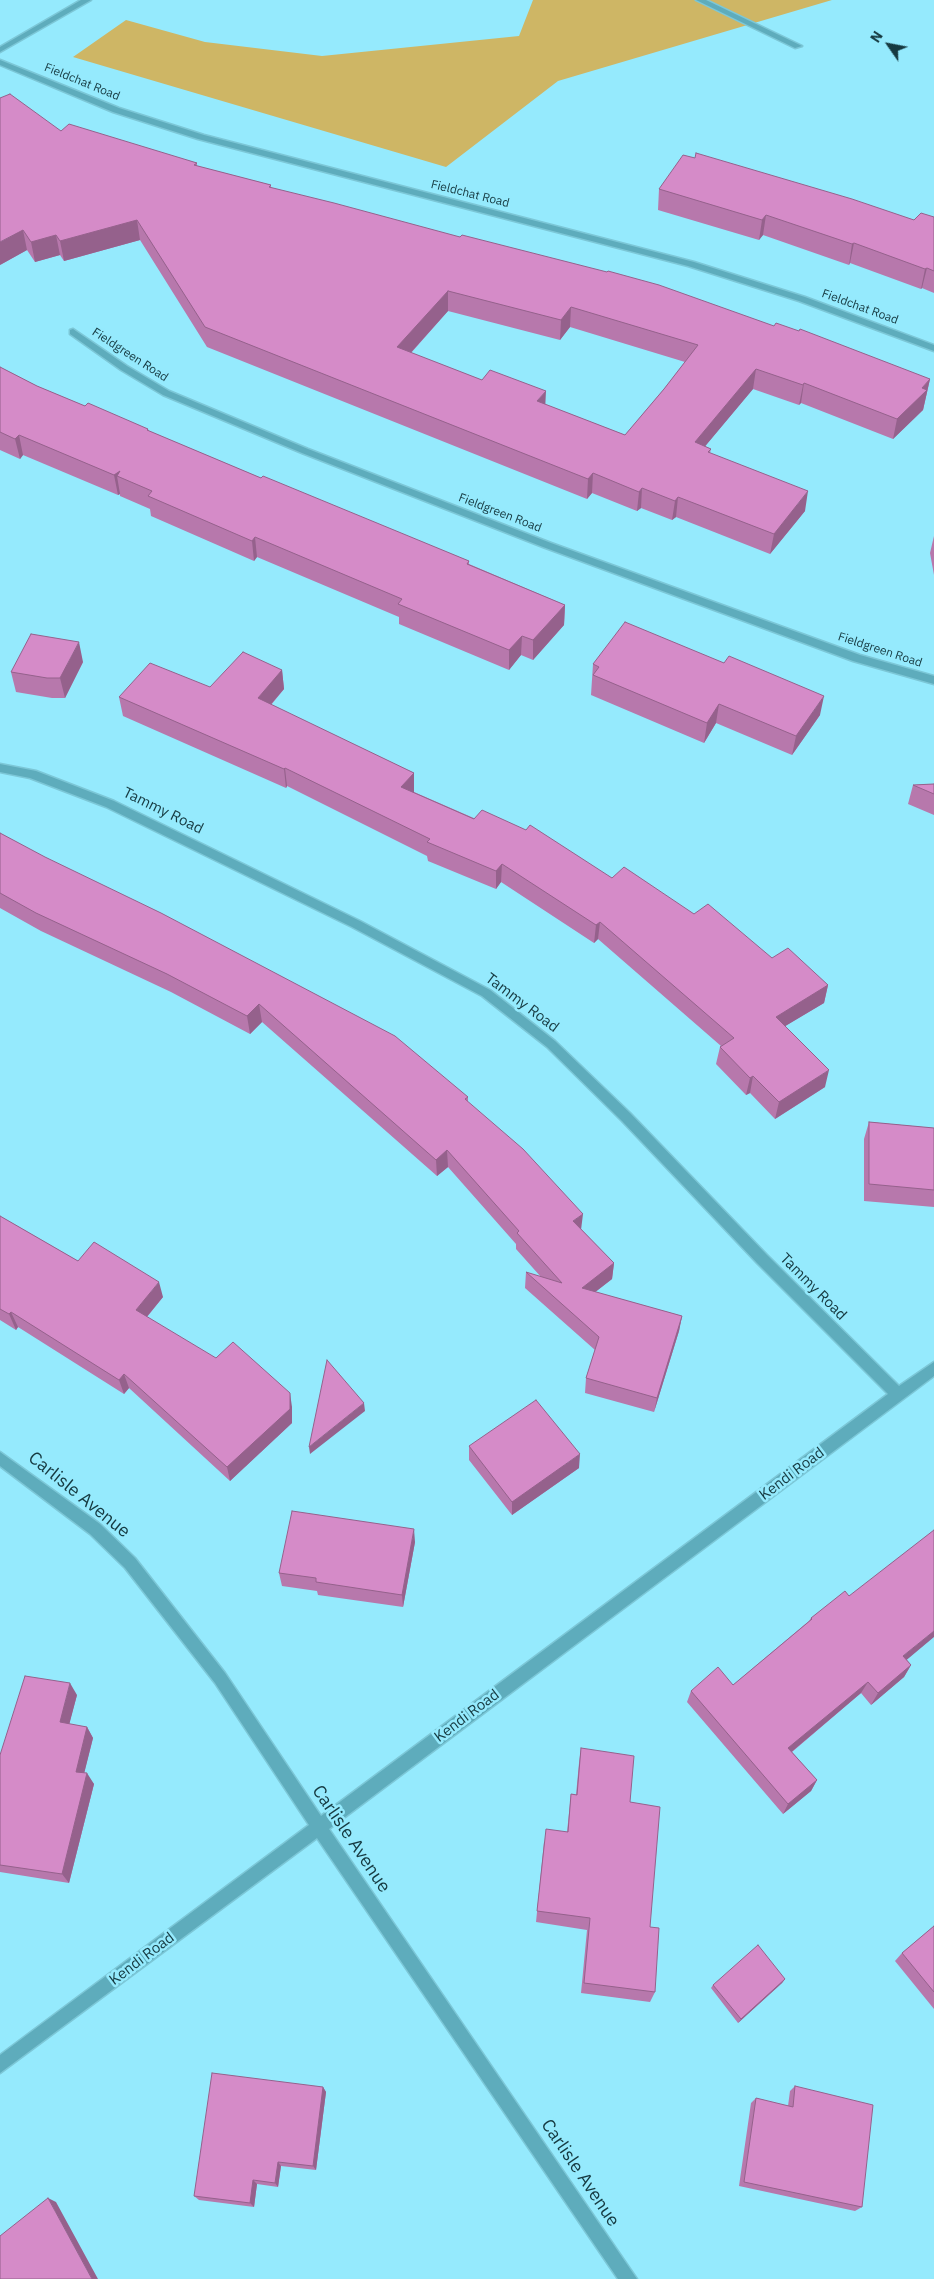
<!DOCTYPE html>
<style>
body{margin:0}
#map{position:relative;width:934px;height:2279px;overflow:hidden;background:#95eafd;font-family:"IBM Plex Sans",sans-serif}
canvas{display:block}
.north{position:absolute;left:864px;top:20px;width:50px;height:50px;-webkit-text-stroke:4px #95eafd;paint-order:stroke;rotate:303deg;font-size:14px;font-weight:700;line-height:20px;text-align:center;color:#163a41}
.north::after{content:'';display:block;margin:auto;width:18px;height:22px;background:#163a41;clip-path:polygon(50% 0,100% 100%,50% 72%,0 100%)}
</style>
<div id="map">
<canvas width="934" height="2279"></canvas>
<div class="north">N</div>
</div>
<script>
const g = document.querySelector('canvas').getContext('2d');
g.lineJoin = 'round';
function fillPath(path, color) {
  g.fillStyle = color;
  g.fill(path, 'evenodd');
}
function shape(rows) {
  const path = new Path2D();
  for (const r of rows) {
    path.moveTo(r[0], r[1]);
    for (let i = 2; i < r.length; i += 2) path.lineTo(r[i], r[i + 1]);
  }
  return path;
}
function strokePath(path, color, width, dash) {
  g.strokeStyle = color;
  g.lineWidth = width;
  g.lineCap = dash ? 'butt' : 'round';
  g.setLineDash(dash || []);
  g.stroke(path);
}
function write(font, color, halo, rows, align = 'center') {
  g.font = font + ' "IBM Plex Sans",sans-serif';
  g.lineWidth = 5;
  g.setLineDash([]);
  g.textBaseline = 'middle';
  g.strokeStyle = halo;
  g.fillStyle = color;
  for (const [text, x, y, turn = 0] of rows) {
    g.save();
    g.translate(x, y);
    g.rotate((+turn || 0) * Math.PI / 180);
    g.textAlign = isNaN(turn) ? turn : align;
    if (halo) g.strokeText(text, 0, 0);
    g.fillText(text, 0, 0);
    g.restore();
  }
}
fillPath(shape([
 [533,0,832,0,558,81,446,167,73,57,126,20,205,42,322,56,519,36]
]), '#ceb665');
const minor = shape([
 [81,0,91,0,0,52,0,47,81,0],
 [696,0,706,0,802,46,795,48,696,0],
 [0,60,119,108,204,135,694,262,805,297,934,345,934,351,799,301,688,266,198,139,113,112,0,65,0,60],
 [73,329,127,366,169,391,308,449,551,543,860,655,934,676,934,684,853,661,543,547,302,453,163,395,121,370,70,334,70,330,73,329],
 [0,764,36,771,114,801,360,921,490,990,555,1041,630,1113,767,1255,899,1386,934,1362,934,1376,329,1829,637,2279,618,2279,317,1838,0,2073,0,2055,309,1825,215,1683,125,1568,90,1534,0,1466,0,1452,100,1524,135,1558,225,1673,321,1816,888,1394,757,1263,622,1121,547,1047,482,996,352,927,106,807,30,778,0,772,0,764]
]);
strokePath(minor, '#7cc7d7', 3);
fillPath(minor, '#5eacbc');
fillPath(shape([
 [61,131,197,163,197,166,271,185,271,188,930,379,923,410,893,439,801,403,799,405,753,389,705,446,711,449,710,453,805,511,770,554,676,517,672,520,641,508,637,511,592,493,587,499,207,347,140,240,64,261,60,255,35,262,27,250,0,265],
 [448,311,560,340,570,327,685,362,664,389,625,435,411,353],
 [659,189,914,220,934,217,934,293,922,288,921,289,850,263,849,265,763,235,759,240,658,210],
 [0,367,37,386,85,406,148,429,149,431,261,478,469,561,469,564,565,605,564,625,533,660,521,655,509,670,399,624,399,617,257,557,254,561,151,516,150,509,120,496,120,494,118,495,23,455,20,459,0,450],
 [934,536,934,575,930,553],
 [83,662,65,698,52,698,16,692,11,672],
 [593,664,820,715,792,755,716,723,704,743,591,695],
 [282,670,284,689,271,705,414,773,414,792,694,914,772,958,828,985,824,1003,785,1026,825,1087,775,1119,750,1093,746,1095,716,1064,720,1047,721,1046,598,939,594,943,501,882,496,889,428,861,427,856,287,786,286,788,123,716,119,697,210,687],
 [934,784,934,815,908,804,913,785],
 [0,833,468,1097,468,1102,581,1229,614,1263,612,1279,595,1292,682,1316,679,1331,654,1412,585,1393,586,1378,595,1350,525,1288,526,1272,541,1277,516,1249,516,1244,448,1167,437,1176,262,1022,250,1034,171,992,41,931,0,908],
 [869,1122,934,1128,934,1207,864,1201,864,1139],
 [0,1216,78,1261,163,1297,147,1317,292,1407,292,1423,230,1481,129,1388,124,1394,18,1327,16,1330,0,1320],
 [469,1446,579,1468,512,1515,469,1460],
 [415,1542,403,1607,318,1595,317,1591,282,1586,279,1573],
 [811,1618,907,1660,911,1665,904,1677,871,1705,861,1693,792,1752,817,1780,811,1791,783,1814,687,1702,691,1691,733,1685,809,1621],
 [77,1695,69,1724,87,1727,93,1738,84,1773,94,1784,69,1883,0,1872,0,1755],
 [581,1748,630,1802,650,1927,655,1992,650,2002,581,1993,587,1930,536,1922,544,1842,567,1832,571,1794,576,1795,579,1763],
 [934,1926,934,2009,895,1961,902,1953],
 [785,1979,782,1983,738,2023,711,1988,713,1985],
 [795,2086,862,2207,855,2211,739,2186,751,2103,756,2098,788,2106,790,2091],
 [323,2087,326,2092,316,2170,281,2166,278,2187,257,2184,254,2207,199,2200,194,2196]
]), '#b778ac');
fillPath(shape([
 [766,215,763,235,759,240,762,220],
 [137,220,140,240,64,261,60,241],
 [23,230,27,250,0,265,0,242],
 [56,235,60,255,35,262,31,242],
 [854,243,850,263,849,265,852,244],
 [927,268,922,288,921,289,925,269],
 [448,291,448,311,397,368,397,347],
 [571,307,570,327,560,340,561,320],
 [756,369,753,389,692,462,695,442],
 [930,379,923,410,893,439,897,419],
 [804,383,801,403,799,405,803,385],
 [546,391,545,411,537,401],
 [19,435,23,455,20,459,15,439],
 [120,471,117,476,120,494,118,495,114,475],
 [593,473,592,493,587,499,588,479],
 [642,488,641,508,637,511,639,492],
 [808,491,805,511,770,554,774,534],
 [678,497,676,517,672,520,675,501],
 [255,537,257,557,254,561,252,541],
 [565,605,564,625,533,660,533,640],
 [522,636,521,655,509,670,509,650],
 [79,642,83,662,65,698,60,678],
 [282,670,284,689,260,717,258,698],
 [824,696,820,715,792,755,796,736],
 [719,704,716,723,704,743,707,723],
 [285,768,287,786,286,788,284,769],
 [414,773,414,792,402,805,401,787],
 [502,864,501,882,496,889,496,871],
 [600,922,598,939,594,943,596,925],
 [828,985,824,1003,772,1034,776,1017],
 [259,1004,262,1022,250,1034,247,1016],
 [829,1070,825,1087,775,1119,779,1102],
 [753,1076,750,1093,746,1095,750,1078],
 [447,1150,448,1167,437,1176,436,1160],
 [583,1214,581,1230,573,1221],
 [614,1263,612,1279,580,1304,582,1288],
 [159,1282,163,1297,140,1325,136,1310],
 [11,1312,18,1327,16,1330,9,1314],
 [682,1316,679,1331,654,1412,657,1398],
 [124,1374,129,1388,124,1394,119,1380],
 [290,1393,292,1407,292,1423,230,1481,227,1467],
 [364,1403,365,1411,310,1454,309,1447],
 [580,1454,579,1468,512,1515,512,1502],
 [414,1529,415,1542,403,1607,402,1595],
 [934,1631,934,1637,897,1668,903,1656],
 [911,1665,904,1677,871,1705,878,1693],
 [868,1682,861,1693,783,1759,788,1748],
 [70,1683,77,1695,67,1733,60,1722],
 [87,1727,93,1738,82,1782,76,1772],
 [87,1773,94,1784,69,1883,62,1874],
 [817,1780,811,1791,783,1814,788,1804],
 [785,1979,782,1983,738,2023,741,2019],
 [323,2087,326,2092,316,2170,313,2166],
 [278,2162,281,2166,278,2187,275,2183],
 [253,2180,257,2184,254,2207,250,2203],
 [48,2198,56,2202,98,2279,92,2279]
]), '#95618c');
const building = shape([
 [10,94,61,131,69,124,197,163,194,165,271,185,269,187,334,203,460,237,462,235,607,272,608,271,659,285,774,326,776,323,799,331,800,329,930,379,922,388,927,390,897,419,804,383,803,385,756,369,695,442,711,449,708,452,808,491,774,534,678,497,675,501,642,488,639,492,593,473,588,479,205,327,137,220,60,241,56,235,31,242,23,230,0,242,0,98,10,94],
 [448,291,561,320,571,307,698,345,664,389,625,435,537,401,546,391,490,370,482,380,397,347,448,291],
 [696,153,852,199,914,220,921,213,934,217,934,271,927,268,925,269,854,243,852,244,766,215,762,220,659,189,683,155,695,158,696,153],
 [0,367,37,386,85,406,88,403,148,429,147,430,261,478,263,476,469,561,467,564,565,605,533,640,522,636,509,650,398,604,402,599,255,537,252,541,148,496,152,491,117,476,120,471,114,475,19,435,15,439,0,432,0,367],
 [625,622,724,663,729,656,824,696,796,736,719,704,707,723,593,675,599,667,593,664,625,622],
 [31,634,79,642,60,678,47,678,11,672,31,634],
 [243,652,282,670,258,698,414,773,401,787,474,819,482,810,526,830,530,825,612,878,624,867,694,914,708,904,772,958,788,948,828,985,776,1017,829,1070,779,1102,753,1076,750,1078,720,1047,734,1038,600,922,596,925,502,864,496,871,427,842,430,839,285,768,284,769,119,697,150,663,210,687,243,652],
 [934,784,934,794,913,785,934,784],
 [0,833,45,857,161,913,395,1036,468,1097,465,1099,523,1149,583,1214,573,1221,614,1263,582,1288,682,1316,657,1398,586,1378,599,1337,526,1272,562,1283,517,1233,519,1231,447,1150,436,1160,259,1004,247,1016,167,974,36,913,0,893,0,833],
 [869,1122,934,1128,934,1190,869,1184,869,1122],
 [0,1216,78,1261,94,1242,159,1282,136,1310,216,1358,233,1342,290,1393,290,1409,227,1467,124,1374,119,1380,11,1312,9,1314,0,1309,0,1216],
 [327,1360,364,1403,309,1447,327,1360],
 [536,1400,580,1454,512,1502,469,1446,536,1400],
 [292,1511,414,1529,402,1595,316,1582,316,1578,279,1573,292,1511],
 [934,1530,934,1631,903,1656,911,1665,878,1693,868,1682,788,1748,817,1780,788,1804,691,1691,718,1667,733,1685,812,1619,811,1618,845,1591,849,1596,934,1530],
 [25,1676,70,1683,60,1722,87,1727,76,1772,87,1773,62,1874,0,1865,0,1755,25,1676],
 [581,1748,634,1756,630,1802,660,1807,650,1927,659,1928,655,1992,584,1983,590,1918,537,1911,546,1829,568,1832,571,1794,577,1795,581,1748],
 [934,1926,934,1992,902,1953,934,1926],
 [758,1945,785,1979,741,2019,713,1985,758,1945],
 [212,2073,323,2087,313,2166,278,2162,275,2183,253,2180,250,2203,194,2196,212,2073],
 [795,2086,873,2105,862,2207,744,2182,756,2098,793,2107,795,2086],
 [48,2198,92,2279,0,2279,0,2236,48,2198]
]);
fillPath(building, '#d58bc8');
strokePath(building, '#95618c', 1);
write('12px', '#163a41', '#95eafd', [
 ["Fieldchat Road",82,82,22],
 ["Fieldchat Road",470,194,14],
 ["Fieldchat Road",860,307,20],
 ["Fieldgreen Road",130,355,33],
 ["Fieldgreen Road",500,513,21],
 ["Fieldgreen Road",880,650,18]
]);
write('15px', '#163a41', '#95eafd', [
 ["Tammy Road",163,811,26],
 ["Tammy Road",522,1003,37],
 ["Tammy Road",813,1287,45],
 ["Kendi Road",792,1474,-37],
 ["Kendi Road",467,1716,-37],
 ["Kendi Road",142,1959,-37]
]);
write('18px', '#163a41', '#95eafd', [
 ["Carlisle Avenue",79,1495,39],
 ["Carlisle Avenue",351,1839,56],
 ["Carlisle Avenue",580,2173,56]
]);
</script>
